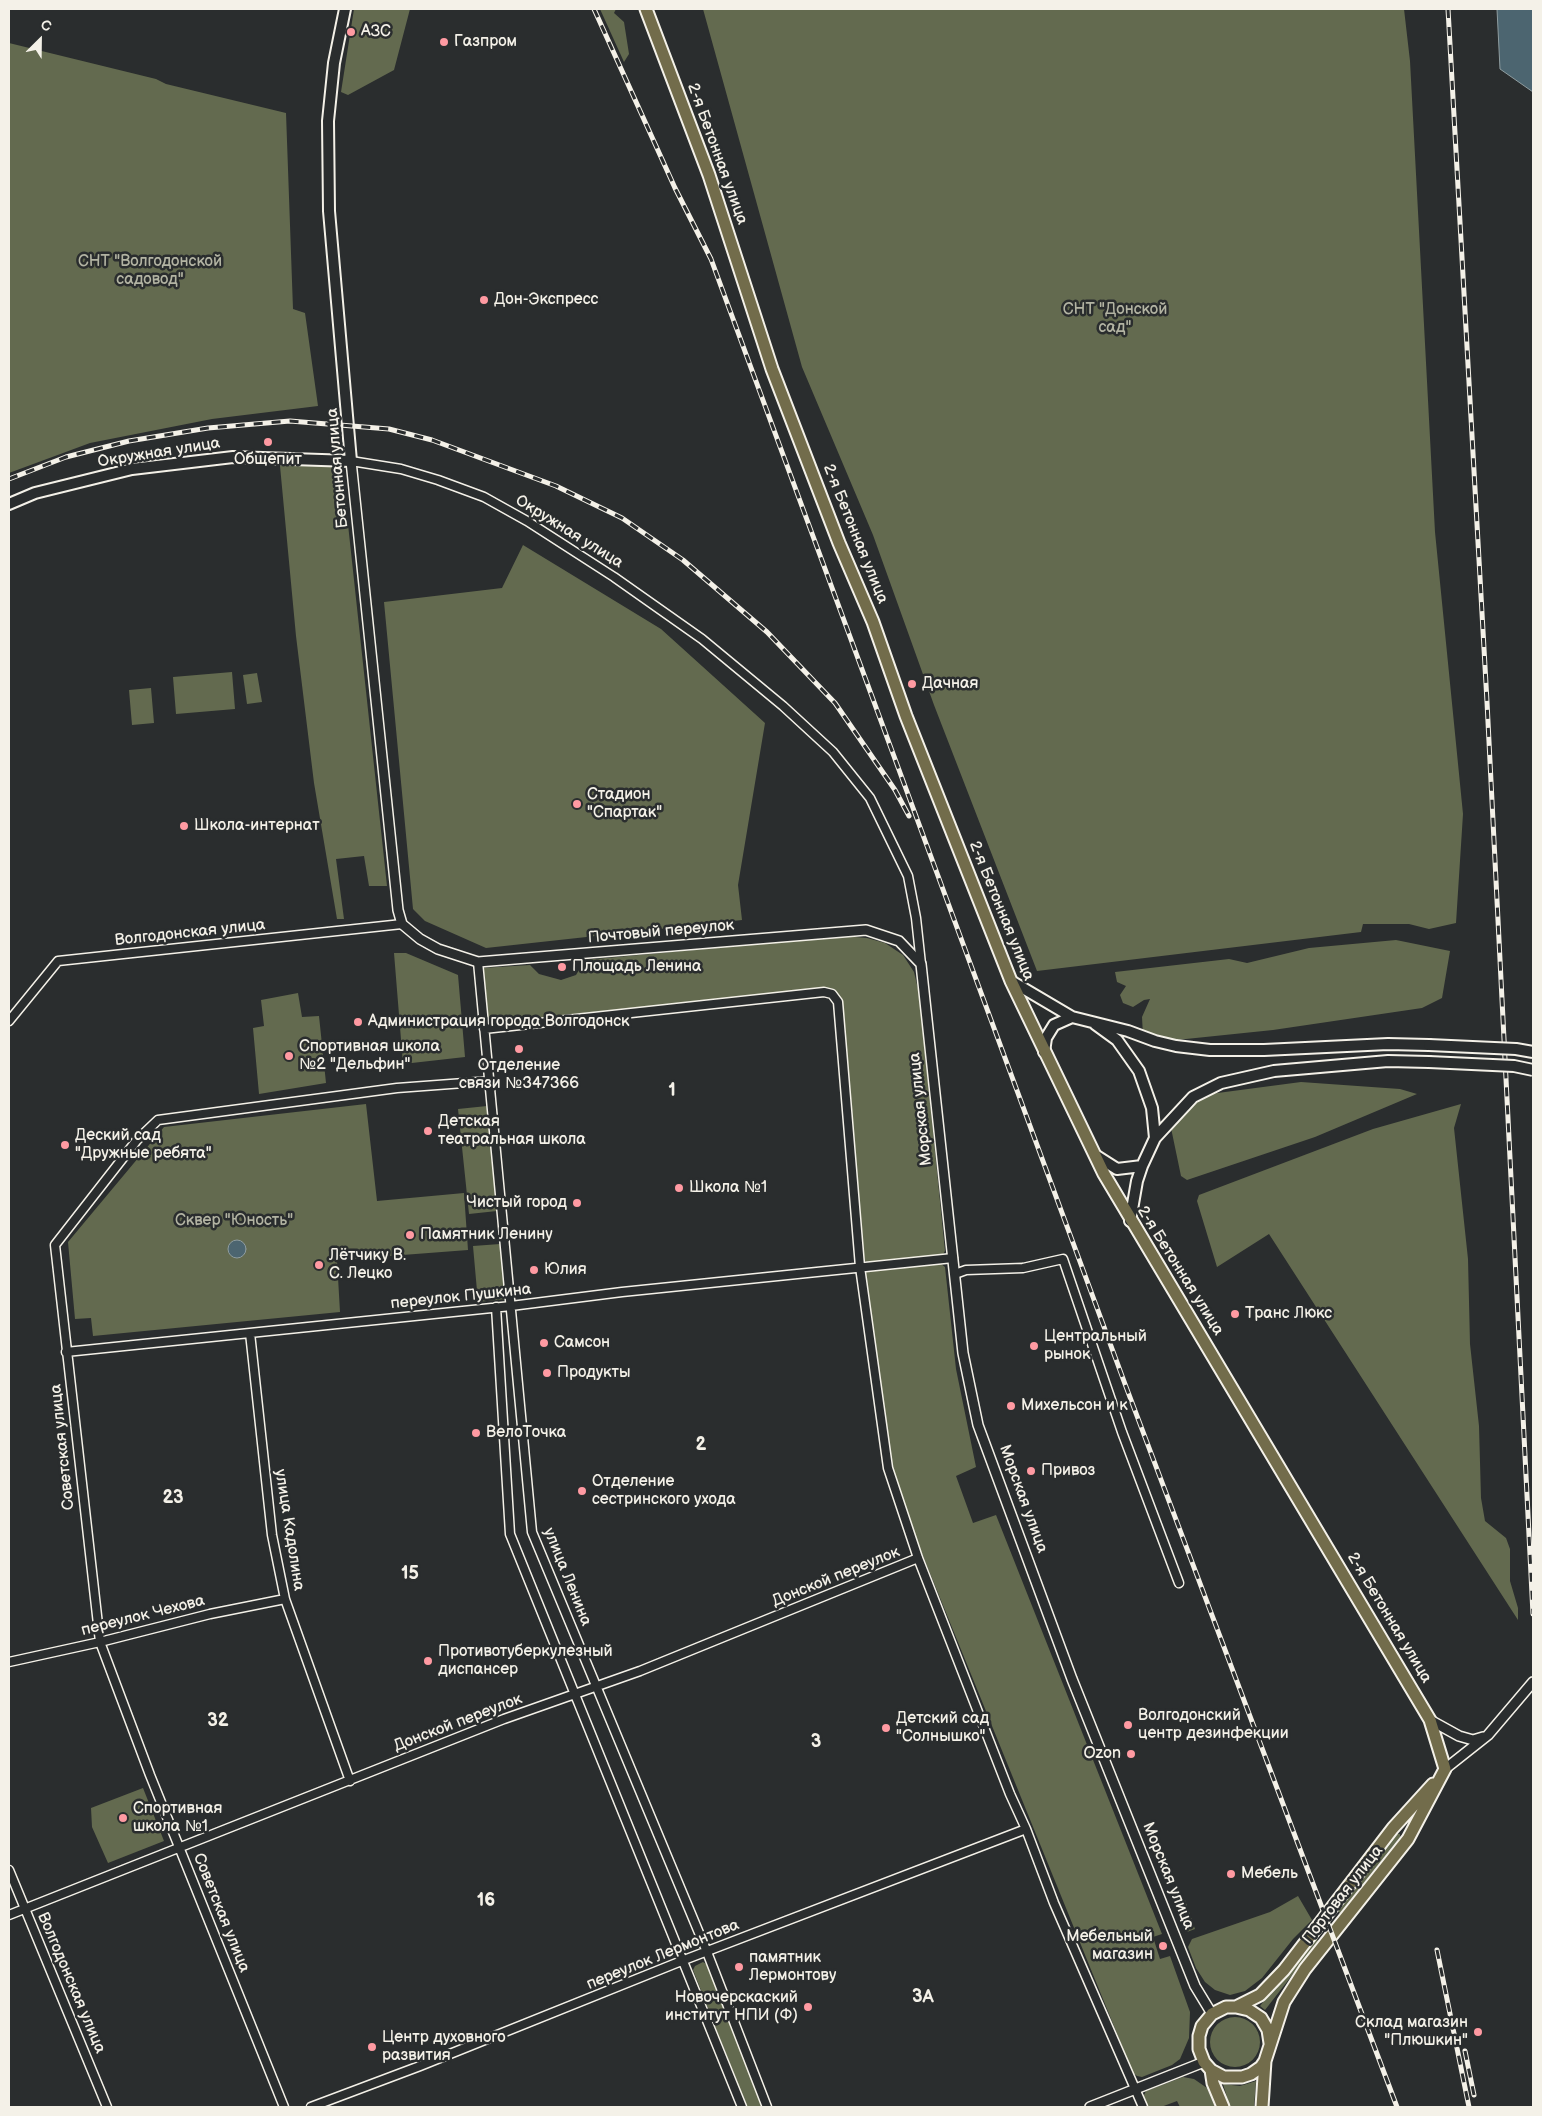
<!DOCTYPE html>
<meta charset="utf-8">
<style>
body{margin:0}
#map{position:relative;width:1542px;height:2116px;overflow:hidden;background:#2a2d2e;font-family:"Balsamiq Sans",sans-serif}
canvas{display:block}
.frame{position:absolute;inset:0;border:10px solid #f4f1e8;pointer-events:none}
.north{position:absolute;left:15px;top:15px;width:50px;height:50px;-webkit-text-stroke:4px #2a2d2e;paint-order:stroke;rotate:23deg;font-size:14px;font-weight:700;line-height:20px;text-align:center;color:#f4f1e8}
.north::after{content:'';display:block;margin:auto;width:18px;height:22px;background:#f4f1e8;clip-path:polygon(50% 0,100% 100%,50% 72%,0 100%)}
</style>
<div id="map">
<canvas width="1542" height="2116"></canvas>
<div class="frame"></div>
<div class="north">С</div>
</div>
<script>
const g = document.querySelector('canvas').getContext('2d');
g.lineJoin = 'round';
function fillPath(path, color) {
  g.fillStyle = color;
  g.fill(path, 'evenodd');
}
function shape(rows) {
  const path = new Path2D();
  for (const r of rows) {
    if (r.length === 3) {
      path.moveTo(r[0] + r[2], r[1]);
      path.arc(r[0], r[1], r[2], 0, 2 * Math.PI);
      continue;
    }
    path.moveTo(r[0], r[1]);
    for (let i = 2; i < r.length; i += 2) path.lineTo(r[i], r[i + 1]);
  }
  return path;
}
function strokePath(path, color, width, dash) {
  g.strokeStyle = color;
  g.lineWidth = width;
  g.lineCap = dash ? 'butt' : 'round';
  g.setLineDash(dash || []);
  g.stroke(path);
}
function write(font, color, halo, rows, align = 'center') {
  g.font = font + ' "Balsamiq Sans",sans-serif';
  g.lineWidth = 5;
  g.setLineDash([]);
  g.textBaseline = 'middle';
  g.strokeStyle = halo;
  g.fillStyle = color;
  for (const [text, x, y, turn = 0] of rows) {
    g.save();
    g.translate(x, y);
    g.rotate((+turn || 0) * Math.PI / 180);
    g.textAlign = isNaN(turn) ? turn : align;
    if (halo) g.strokeText(text, 0, 0);
    g.fillText(text, 0, 0);
    g.restore();
  }
}
fillPath(shape([
 [354,9,410,9,394,70,348,95,341,92],
 [600,9,616,9,614,13,624,22,629,54,624,62],
 [703,9,1404,9,1410,61,1435,532,1463,814,1456,923,1429,929,1409,924,1363,924,1361,932,1037,971,934,705,873,535,802,367],
 [9,43,156,79,166,84,286,113,293,309,305,313,318,406,212,419,90,443,9,473],
 [281,463,336,465,340,469,343,478,387,886,369,886,364,856,336,859,344,919,337,919,314,783,296,636,280,466],
 [523,545,661,629,765,723,738,885,742,920,486,948,425,921,413,909,384,602,502,588],
 [232,672,235,709,176,714,173,677],
 [257,673,262,702,247,704,243,675],
 [151,688,154,723,132,725,129,690],
 [844,936,867,938,885,943,903,955,914,972,919,993,945,1251,942,1256,867,1262,863,1260,842,1002,836,991,826,988,488,1023,482,968,530,965,539,974,561,980,576,975,585,960],
 [1396,940,1450,951,1442,998,1422,1008,1273,1030,1157,1042,1153,1034,1143,1036,1142,1017,1150,999,1144,1000,1133,1007,1123,1003,1120,995,1126,986,1117,982,1115,972,1229,959,1247,963,1309,948],
 [394,953,406,953,458,975,465,1057,403,1064],
 [298,993,302,1017,319,1016,326,1083,259,1094,253,1028,264,1026,261,1000],
 [1301,1082,1400,1089,1417,1094,1315,1137,1187,1180,1181,1176,1171,1128,1177,1106,1210,1094],
 [366,1104,377,1201,464,1193,468,1250,337,1260,340,1312,93,1336,91,1318,75,1319,68,1242,164,1127],
 [1461,1104,1454,1128,1468,1259,1470,1344,1479,1426,1481,1498,1485,1521,1506,1538,1510,1549,1510,1581,1518,1608,1518,1620,1269,1234,1217,1267,1197,1201,1199,1195,1373,1129],
 [487,1106,497,1211,469,1214,458,1109],
 [500,1244,506,1299,478,1302,473,1246],
 [940,1263,945,1267,956,1369,976,1467,956,1476,973,1523,996,1515,1162,1934,1153,1937,1160,1959,1170,1956,1190,2012,1189,2038,1180,2059,1172,2065,1142,2077,1137,2076,1133,2073,886,1465,863,1272],
 [143,1788,164,1841,108,1863,92,1827,91,1808],
 [1395,1834,1400,1834,1400,1837,1340,1913,1336,1910],
 [1298,1896,1312,1920,1293,1939,1262,1978,1245,1991,1230,1995,1215,1990,1205,1982,1196,1968,1188,1947,1192,1939,1270,1912],
 [1185,1900,1195,1929,1187,1932,1177,1903],
 [1313,1938,1317,1938,1318,1942,1265,2010,1260,2006],
 [703,1962,708,1965,766,2107,747,2107,693,1970,695,1966],
 [1235,2042,25],
 [1183,2077,1194,2079,1207,2088,1215,2107,1180,2107,1177,2101,1161,2107,1147,2107,1143,2097,1146,2091],
 [1256,2081,1254,2107,1230,2107,1223,2084,1240,2086]
]), '#636a4f');
const water = shape([
 [1497,9,1533,9,1533,92,1500,69,1497,9],
 [237,1249,9]
]);
fillPath(water, '#4c6570');
strokePath(water, '#8f9da0', 1);
const minor = shape([
 [351,461,401,469,438,480,484,497,527,521,614,577,702,639,783,706,833,752,870,798,908,876,916,918,921,964],
 [478,962,532,1532,707,1952,767,2107],
 [9,1021,58,961,402,924],
 [484,1029,824,992,832,994,838,1002,860,1267,888,1468,918,1558,1010,1794,1026,1829,1054,1903,1143,2107],
 [955,1274,966,1270,1023,1268,1063,1259,1122,1432,1179,1583],
 [496,1307,510,1534,742,2107],
 [250,1333,272,1535,285,1599,350,1781],
 [66,1352,511,1306,622,1292,953,1258],
 [9,1662,100,1642,210,1614,285,1599],
 [9,1870,107,2107],
 [9,1915,504,1719,640,1671,918,1558],
 [284,2107,150,1775,100,1642,55,1245,137,1140,158,1120,397,1088,491,1081],
 [311,2107,420,2066,684,1960,1026,1829]
]);
const tertiary = shape([
 [351,461,398,910,402,924,420,939,438,949,478,962,866,930,899,941,921,964,963,1353,978,1425,1072,1679,1195,1986,1212,2014],
 [1430,1720,1459,1736,1473,1740,1483,1737],
 [1445,1769,1488,1735,1533,1682],
 [1090,2107,1204,2062]
]);
const secondary = shape([
 [9,504,35,493,132,469,233,457,351,461,329,211,328,121,334,63,345,9],
 [1011,981,1072,1017],
 [1095,1024,1117,1040,1139,1071,1152,1108,1155,1138,1142,1166,1117,1169,1095,1155],
 [1044,1052,1046,1038,1054,1025,1072,1017,1128,1031,1155,1041,1176,1046,1210,1050,1264,1050,1388,1044,1429,1045],
 [1155,1138,1193,1097,1221,1083,1274,1071,1388,1061,1429,1062],
 [1130,1221,1137,1181,1142,1166]
]);
const primary = shape([
 [646,9,709,175,772,369,839,543,873,622,906,716,1011,981,1104,1174,1430,1720,1445,1769],
 [1236,2007,1260,1995,1284,1970,1393,1828,1433,1784],
 [1270,2043,1268,2030,1261,2018,1249,2010,1236,2007,1226,2007,1212,2014,1202,2026,1199,2036,1199,2049,1204,2062,1211,2070,1224,2077,1242,2077,1251,2074,1261,2067,1265,2061,1284,2002,1305,1969,1408,1839,1445,1769],
 [1211,2070,1213,2083,1223,2107],
 [1262,2107,1265,2061]
]);
strokePath(minor, '#f4f1e8', 11);
strokePath(tertiary, '#f4f1e8', 12);
strokePath(secondary, '#f4f1e8', 14);
strokePath(primary, '#f4f1e8', 15);
strokePath(minor, '#2a2d2e', 8);
strokePath(tertiary, '#2a2d2e', 9);
strokePath(secondary, '#2a2d2e', 10);
strokePath(primary, '#726c4b', 11);
const rail = shape([
 [594,9,675,188,711,259,1125,1384,1397,2107],
 [1448,9,1487,702,1533,1614],
 [9,479,66,457,129,441,208,428,290,421,389,429,432,440,556,486,622,518,683,560,767,632,835,703,895,790,909,816],
 [1437,1950,1469,2107],
 [1465,2051,1474,2095]
]);
strokePath(rail, '#f4f1e8', 5);
strokePath(rail, '#2a2d2e', 3, [9]);
const secondaryBridge = shape([
 [1429,1045,1516,1049,1533,1052],
 [1429,1062,1514,1066,1533,1070]
]);
strokePath(secondaryBridge, '#f4f1e8', 14, []);
strokePath(secondaryBridge, '#2a2d2e', 10);
for (const [x, y, r, color] of [
 [351,32,5,"#ff9aa2"],
 [444,42,5,"#ff9aa2"],
 [484,300,5,"#ff9aa2"],
 [268,442,5,"#ff9aa2"],
 [912,684,5,"#ff9aa2"],
 [577,804,5,"#ff9aa2"],
 [184,826,5,"#ff9aa2"],
 [562,967,5,"#ff9aa2"],
 [358,1022,5,"#ff9aa2"],
 [519,1049,5,"#ff9aa2"],
 [289,1056,5,"#ff9aa2"],
 [428,1131,5,"#ff9aa2"],
 [65,1145,5,"#ff9aa2"],
 [679,1188,5,"#ff9aa2"],
 [577,1203,5,"#ff9aa2"],
 [410,1235,5,"#ff9aa2"],
 [319,1265,5,"#ff9aa2"],
 [534,1270,5,"#ff9aa2"],
 [1235,1314,5,"#ff9aa2"],
 [544,1343,5,"#ff9aa2"],
 [1034,1346,5,"#ff9aa2"],
 [547,1373,5,"#ff9aa2"],
 [1011,1406,5,"#ff9aa2"],
 [476,1433,5,"#ff9aa2"],
 [1031,1471,5,"#ff9aa2"],
 [582,1491,5,"#ff9aa2"],
 [428,1661,5,"#ff9aa2"],
 [1128,1725,5,"#ff9aa2"],
 [886,1728,5,"#ff9aa2"],
 [1131,1754,5,"#ff9aa2"],
 [123,1818,5,"#ff9aa2"],
 [1231,1874,5,"#ff9aa2"],
 [1163,1946,5,"#ff9aa2"],
 [739,1967,5,"#ff9aa2"],
 [808,2007,5,"#ff9aa2"],
 [1478,2032,5,"#ff9aa2"],
 [372,2047,5,"#ff9aa2"]
]) {
  const dot = new Path2D();
  dot.arc(x, y, r, 0, 2 * Math.PI);
  g.fillStyle = color;
  g.fill(dot);
  strokePath(dot, '#2a2d2e', 2);
}
write('16px', '#f4f1e8', '#2a2d2e', [
 ["АЗС",361,32],
 ["Газпром",454,42],
 ["Дон-Экспресс",494,300],
 ["Общепит",268,460,"center"],
 ["Дачная",922,684],
 ["Стадион",587,795],
 ["\"Спартак\"",587,813],
 ["Школа-интернат",194,826],
 ["Площадь Ленина",572,967],
 ["Администрация города Волгодонск",368,1022],
 ["Спортивная школа",299,1047],
 ["№2 \"Дельфин\"",299,1065],
 ["Отделение",519,1066,"center"],
 ["связи №347366",519,1084,"center"],
 ["Детская",438,1122],
 ["театральная школа",438,1140],
 ["Деский сад",75,1136],
 ["\"Дружные ребята\"",75,1154],
 ["Школа №1",689,1188],
 ["Чистый город",567,1203,"right"],
 ["Памятник Ленину",420,1235],
 ["Лётчику В.",329,1256],
 ["С. Лецко",329,1274],
 ["Юлия",544,1270],
 ["Транс Люкс",1245,1314],
 ["Центральный",1044,1337],
 ["рынок",1044,1355],
 ["Самсон",554,1343],
 ["Продукты",557,1373],
 ["Михельсон и к",1021,1406],
 ["ВелоТочка",486,1433],
 ["Привоз",1041,1471],
 ["Отделение",592,1482],
 ["сестринского ухода",592,1500],
 ["Противотуберкулезный",438,1652],
 ["диспансер",438,1670],
 ["Волгодонский",1138,1716],
 ["центр дезинфекции",1138,1734],
 ["Детский сад",896,1719],
 ["\"Солнышко\"",896,1737],
 ["Ozon",1121,1754,"right"],
 ["Спортивная",133,1809],
 ["школа №1",133,1827],
 ["Мебель",1241,1874],
 ["Мебельный",1153,1937,"right"],
 ["магазин",1153,1955,"right"],
 ["памятник",749,1958],
 ["Лермонтову",749,1976],
 ["Новочерскаский",798,1998,"right"],
 ["институт НПИ (Ф)",798,2016,"right"],
 ["Склад магазин",1468,2023,"right"],
 ["\"Плюшкин\"",1468,2041,"right"],
 ["Центр духовного",382,2038],
 ["развития",382,2056]
], 'left');
write('16px', '#f4f1e8', '#2a2d2e', [
 ["2-я Бетонная улица",717,154,70],
 ["Окружная улица",159,453,-9],
 ["Бетонная улица",338,468,-95],
 ["Окружная улица",569,532,32],
 ["2-я Бетонная улица",855,534,68],
 ["2-я Бетонная улица",1001,911,68],
 ["Почтовый переулок",661,932,-5],
 ["Волгодонская улица",190,933,-6],
 ["Морская улица",921,1109,-96],
 ["2-я Бетонная улица",1180,1271,58],
 ["переулок Пушкина",461,1297,-6],
 ["Советская улица",63,1447,-96],
 ["Морская улица",1023,1499,70],
 ["улица Кадолина",289,1530,81],
 ["улица Ленина",567,1577,68],
 ["Донской переулок",836,1577,-22],
 ["переулок Чехова",143,1616,-14],
 ["2-я Бетонная улица",1389,1618,59],
 ["Донской переулок",458,1723,-21],
 ["Морская улица",1168,1876,68],
 ["Портовая улица",1343,1895,-52],
 ["Советская улица",221,1913,68],
 ["переулок Лермонтова",663,1955,-22],
 ["Волгодонская улица",71,1983,67]
]);
write('16px', '#b3b4a3', '#2a2d2e', [
 ["СНТ \"Волгодонской",150,262],
 ["садовод\"",150,280],
 ["СНТ \"Донской",1115,310],
 ["сад\"",1115,328],
 ["Сквер \"Юность\"",234,1221]
]);
write('bold 18px', '#f4f1e8', '#2a2d2e', [
 ["1",672,1091],
 ["2",701,1445],
 ["23",173,1498],
 ["15",410,1574],
 ["32",218,1721],
 ["3",816,1742],
 ["16",486,1901],
 ["3А",923,1997]
]);
</script>
